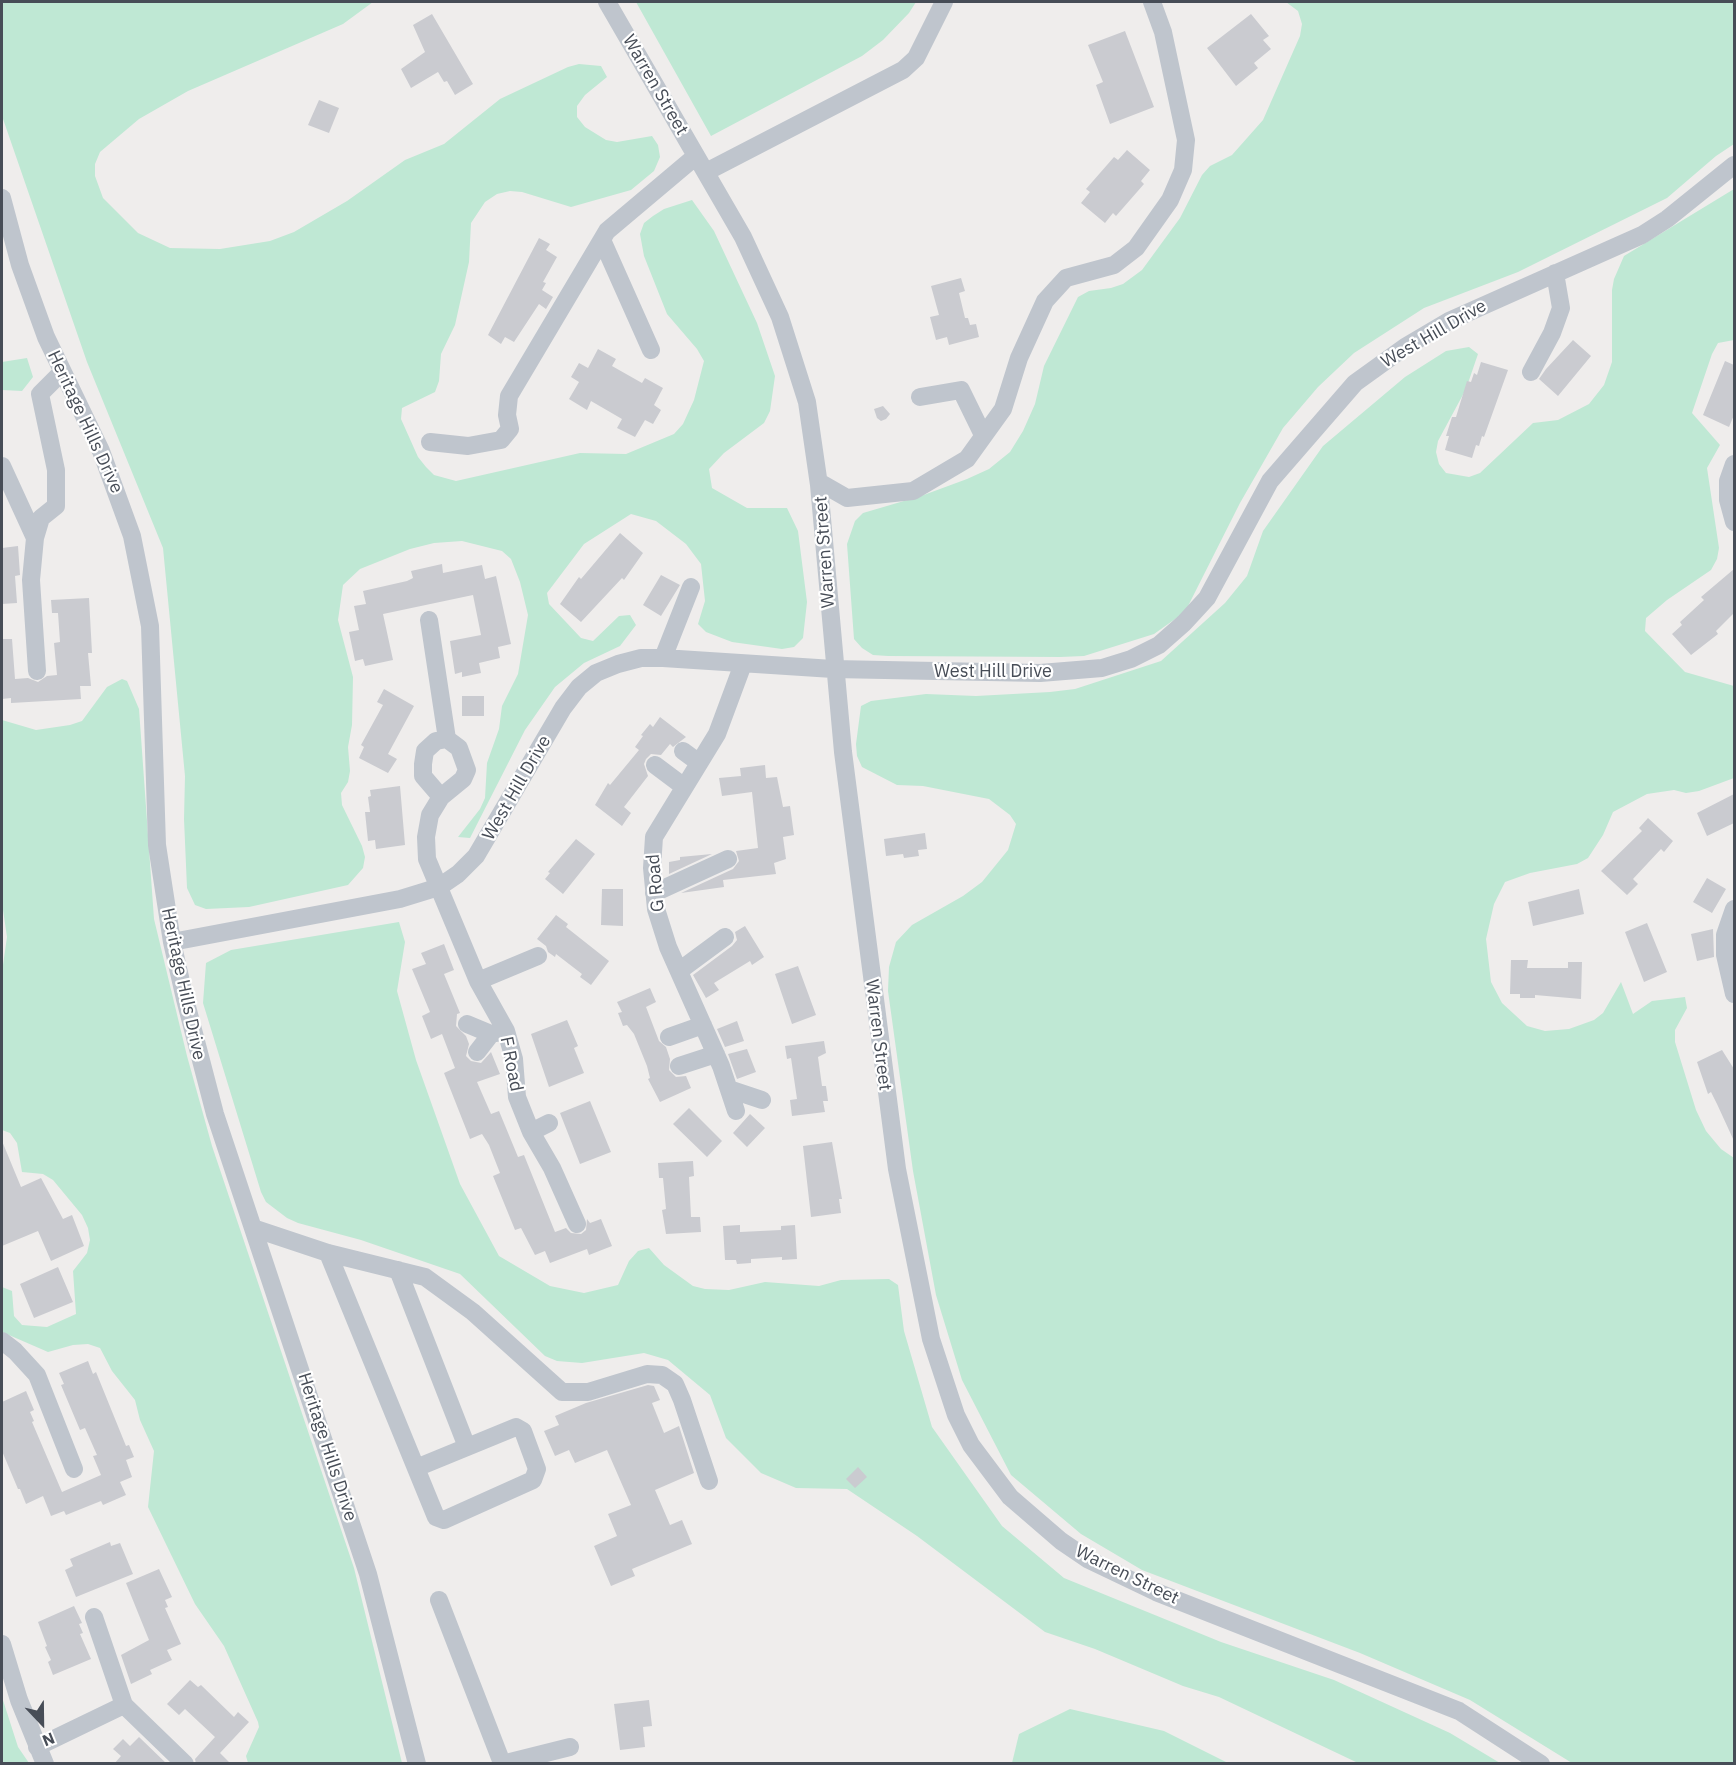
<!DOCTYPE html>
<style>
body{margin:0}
#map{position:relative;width:1736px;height:1765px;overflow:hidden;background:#efedec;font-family:"IBM Plex Sans",sans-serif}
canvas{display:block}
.frame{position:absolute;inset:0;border:3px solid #474d57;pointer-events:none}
.north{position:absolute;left:12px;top:1693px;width:60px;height:60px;-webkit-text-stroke:4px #fff;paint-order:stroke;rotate:158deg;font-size:16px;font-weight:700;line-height:24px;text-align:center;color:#474d57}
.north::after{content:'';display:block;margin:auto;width:21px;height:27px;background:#474d57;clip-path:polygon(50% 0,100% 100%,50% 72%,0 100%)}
</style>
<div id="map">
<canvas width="1736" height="1765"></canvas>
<div class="frame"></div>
<div class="north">N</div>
</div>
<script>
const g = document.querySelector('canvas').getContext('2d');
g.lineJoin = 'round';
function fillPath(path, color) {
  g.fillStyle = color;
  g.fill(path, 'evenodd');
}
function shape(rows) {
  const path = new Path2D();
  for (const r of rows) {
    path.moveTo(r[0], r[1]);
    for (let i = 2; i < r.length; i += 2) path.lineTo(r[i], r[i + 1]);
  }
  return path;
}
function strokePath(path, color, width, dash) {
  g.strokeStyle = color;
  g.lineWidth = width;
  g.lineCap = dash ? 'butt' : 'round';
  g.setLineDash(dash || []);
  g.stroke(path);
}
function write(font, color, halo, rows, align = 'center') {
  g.font = font + ' "IBM Plex Sans",sans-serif';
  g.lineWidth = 4.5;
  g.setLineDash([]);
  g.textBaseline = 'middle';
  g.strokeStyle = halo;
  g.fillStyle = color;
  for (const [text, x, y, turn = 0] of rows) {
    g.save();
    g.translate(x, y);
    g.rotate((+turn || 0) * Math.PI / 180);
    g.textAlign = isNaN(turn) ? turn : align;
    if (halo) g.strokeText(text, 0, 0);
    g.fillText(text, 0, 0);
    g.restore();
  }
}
fillPath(shape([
 [2,2,373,2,343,24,188,91,139,119,100,152,95,164,95,176,103,198,138,233,170,248,220,249,270,241,294,232,347,201,405,160,444,144,500,99,568,67,579,64,601,66,607,77,585,95,577,106,577,117,585,127,606,140,617,142,652,136,658,145,660,157,654,171,631,190,571,207,522,192,510,191,497,194,485,202,471,223,469,262,455,325,441,354,439,381,435,392,402,408,401,419,418,457,426,467,434,475,456,481,580,453,626,454,674,434,683,424,694,400,704,361,697,349,667,314,644,256,640,234,644,223,653,216,664,209,692,200,714,231,757,323,775,376,770,411,764,423,724,453,709,469,712,488,747,508,787,508,798,531,807,602,803,638,794,647,782,649,732,642,706,632,698,624,705,601,701,564,686,544,656,521,631,514,584,544,547,593,549,604,581,638,593,641,619,616,630,615,636,625,620,646,584,663,555,687,525,730,470,838,458,837,480,809,485,798,487,763,499,729,502,706,518,674,528,615,520,582,511,559,502,551,462,541,434,543,410,549,360,569,343,585,338,620,353,677,352,725,348,747,350,771,348,782,341,793,342,805,362,846,365,857,363,868,348,885,249,907,206,909,195,905,187,888,184,819,185,776,163,548,87,362,2,116],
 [636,2,916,2,909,13,883,40,862,56,711,136],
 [1286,2,1734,2,1734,144,1716,156,1667,198,1518,272,1424,308,1354,353,1318,387,1283,428,1240,503,1185,612,1154,634,1084,656,1060,657,888,656,873,655,862,648,854,639,847,544,855,521,863,513,921,496,967,479,989,469,1010,452,1023,431,1035,404,1044,366,1078,297,1089,291,1111,288,1123,284,1142,270,1180,218,1202,175,1210,166,1232,155,1263,120,1300,36,1302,24,1298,11],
 [1734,189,1734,340,1718,343,1712,354,1692,413,1720,445,1707,468,1719,548,1717,559,1711,570,1667,600,1646,618,1645,631,1685,672,1734,686,1734,778,1699,791,1686,793,1674,790,1647,794,1613,812,1603,835,1588,858,1577,864,1530,873,1505,882,1494,904,1486,939,1491,982,1502,1003,1527,1026,1545,1031,1569,1029,1594,1020,1603,1013,1621,982,1633,1014,1652,1001,1685,997,1687,1008,1675,1030,1675,1042,1696,1110,1706,1131,1721,1149,1734,1158,1734,1763,1572,1763,1470,1700,1360,1653,1142,1570,1081,1534,1011,1475,962,1380,936,1295,913,1171,888,991,889,967,896,942,912,925,963,896,982,882,1008,850,1016,824,1010,815,989,799,923,786,897,785,862,767,857,756,856,744,861,706,871,701,926,694,976,696,1050,692,1075,689,1161,661,1225,603,1247,576,1263,531,1323,446,1405,377,1446,351,1469,347,1478,354,1466,389,1438,441,1436,452,1439,464,1446,473,1469,477,1480,473,1533,423,1558,420,1589,404,1604,385,1612,362,1612,290,1614,279,1624,256],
 [27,358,33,377,22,391,2,390,2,362],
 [122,679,127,681,139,709,154,919,187,1056,212,1146,354,1568,402,1763,248,1763,246,1756,259,1727,258,1722,224,1646,195,1604,148,1507,154,1451,140,1420,135,1400,112,1371,100,1348,88,1344,73,1345,48,1352,2,1332,2,1287,12,1291,14,1316,22,1325,47,1327,76,1314,73,1271,87,1253,90,1240,88,1228,82,1215,53,1180,43,1174,22,1172,17,1143,10,1133,2,1130,2,972,7,937,2,903,2,720,36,730,70,725,82,721,107,687],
 [399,922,405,942,397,991,416,1060,460,1184,499,1256,550,1286,584,1293,618,1285,629,1261,638,1251,649,1248,664,1265,693,1286,705,1289,729,1290,765,1282,819,1286,841,1280,889,1279,898,1285,904,1331,932,1427,1002,1526,1064,1578,1221,1642,1334,1680,1450,1733,1500,1763,1358,1763,1219,1697,1183,1686,1095,1649,1045,1632,917,1536,847,1489,796,1488,761,1473,726,1438,710,1395,668,1360,644,1353,582,1363,557,1361,545,1356,460,1274,361,1240,298,1223,287,1218,266,1202,261,1192,203,1003,206,963,231,950],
 [2,1697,18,1747,29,1763,2,1763],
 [1070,1709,1164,1731,1228,1763,1012,1763,1019,1734]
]), '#bfe8d4');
fillPath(shape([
 [432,14,473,84,455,95,447,81,444,82,438,72,411,88,401,69,425,52,413,25],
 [1251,14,1269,36,1263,40,1271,49,1254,63,1258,68,1236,86,1207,48],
 [1125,31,1154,107,1110,124,1096,85,1103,82,1088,45],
 [319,100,339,108,329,133,308,125],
 [1127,150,1150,170,1141,181,1144,184,1116,216,1113,213,1105,223,1081,203,1090,192,1086,189,1114,157,1118,160],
 [539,238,550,244,546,250,557,257,543,282,546,283,542,290,553,297,546,309,539,304,514,342,505,337,501,344,488,335],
 [961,278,965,291,959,293,965,318,968,318,970,325,976,324,979,337,949,345,947,337,936,340,930,317,939,315,931,286],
 [1573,340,1591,356,1558,396,1539,379,1546,369],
 [598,349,616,359,612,366,642,383,645,378,663,388,654,405,661,410,653,424,645,420,635,437,617,428,622,419,591,401,587,410,569,399,579,382,571,377,579,363,588,368],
 [1725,361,1734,365,1734,415,1729,427,1703,415],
 [1481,362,1508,370,1484,437,1482,436,1479,446,1476,445,1472,458,1445,450,1449,436,1446,436,1452,417,1456,417,1467,381,1471,382,1474,373,1477,375],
 [883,406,890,414,886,419,881,421,877,418,874,409],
 [620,533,643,553,624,580,622,578,581,622,560,604,579,577,581,579],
 [18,546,20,575,15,576,17,603,2,604,2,548],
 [442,564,443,573,482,565,485,579,496,576,511,644,498,647,500,658,479,663,481,673,462,677,462,672,455,674,450,641,481,635,473,595,383,614,393,660,365,666,363,659,355,661,349,632,359,630,354,606,366,604,363,591,407,581,413,578,411,571],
 [1734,569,1734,613,1716,631,1718,634,1691,655,1672,634,1682,625,1680,622,1704,600,1701,597],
 [661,575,680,585,661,616,643,605],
 [89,598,92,653,88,653,91,686,80,686,81,699,11,703,11,698,2,699,2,639,12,639,15,679,28,678,38,682,47,676,57,675,54,643,60,642,58,613,52,613,51,600],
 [384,689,414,706,388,754,397,759,388,773,359,758,364,747,361,745,383,705,377,702],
 [462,696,484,696,484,716,462,716],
 [660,717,686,737,673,747,670,744,661,755,651,754,646,759,644,764,648,776,624,807,631,813,622,826,595,805,608,783,610,785,639,750,635,747,643,736,641,735,650,724,653,727],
 [765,765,766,778,777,777,783,807,790,806,794,835,783,837,786,859,774,863,776,874,723,880,724,887,681,893,733,869,739,861,736,851,758,848,752,792,722,796,719,778,741,776,740,768],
 [400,786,405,845,376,849,375,840,368,841,365,812,370,812,368,797,371,796,370,790],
 [1734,794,1734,823,1707,836,1697,813],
 [1648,818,1673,841,1664,852,1661,849,1633,879,1638,884,1627,895,1601,871,1642,831,1639,828],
 [925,833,927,849,918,850,919,856,904,858,903,854,886,856,884,839],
 [576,839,595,854,563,894,545,879,550,873,548,872],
 [712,854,669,874,669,862,680,860,680,857],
 [1707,878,1726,889,1712,913,1693,902],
 [602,889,623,889,623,926,601,925],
 [1579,889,1584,914,1533,926,1528,902],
 [556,915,568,924,566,927,609,961,591,985,580,977,582,974,556,954,555,957,548,952,546,946,537,939],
 [1647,923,1667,972,1644,982,1625,932],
 [745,926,764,957,752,965,750,961,714,983,719,990,706,998,693,975,732,946,737,940,735,932],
 [1713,929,1714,957,1697,961,1691,934],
 [444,944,454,970,444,974,460,1013,457,1014,456,1026,466,1036,469,1044,466,1056,471,1061,481,1063,491,1052,500,1074,477,1082,491,1114,499,1111,518,1157,524,1155,555,1232,566,1228,571,1233,581,1234,586,1230,587,1219,590,1223,601,1219,612,1246,589,1255,587,1249,550,1263,545,1251,535,1255,521,1228,515,1230,493,1176,500,1173,489,1145,482,1134,470,1139,444,1073,455,1068,442,1034,431,1039,422,1016,430,1012,412,969,426,964,421,953],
 [1511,960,1528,960,1527,968,1568,968,1568,962,1582,962,1581,999,1535,995,1535,998,1520,998,1520,994,1510,994],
 [798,966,816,1015,792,1024,775,974],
 [650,988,656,1002,646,1007,659,1041,666,1047,670,1059,669,1070,676,1077,686,1076,691,1088,660,1102,648,1079,650,1078,647,1066,634,1034,627,1025,623,1026,618,1013,622,1012,617,1002],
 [567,1020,578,1046,574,1048,584,1073,549,1087,531,1034],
 [737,1021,744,1041,725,1047,717,1029],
 [824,1041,826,1053,818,1057,822,1086,826,1086,828,1101,823,1101,825,1112,792,1116,790,1100,797,1099,791,1058,787,1059,785,1046],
 [747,1049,756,1072,737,1079,728,1054],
 [1722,1050,1734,1069,1734,1141,1717,1104,1711,1092,1708,1094,1697,1062],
 [590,1101,611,1152,580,1164,560,1113],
 [689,1108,722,1141,707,1157,673,1124],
 [750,1114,765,1128,747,1147,733,1133],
 [2,1141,21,1187,41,1178,63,1219,72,1215,84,1246,51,1261,38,1231,2,1246],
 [832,1142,842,1199,839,1199,841,1213,811,1217,803,1146],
 [693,1161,694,1176,689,1177,691,1217,700,1217,701,1232,666,1234,662,1210,666,1209,663,1178,659,1178,658,1163],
 [740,1225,740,1232,781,1230,781,1226,795,1225,797,1259,782,1260,782,1257,751,1259,751,1263,737,1264,736,1260,725,1260,723,1226],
 [58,1267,73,1302,34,1318,20,1284],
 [88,1361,93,1374,96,1372,126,1446,129,1445,134,1457,126,1460,132,1477,120,1482,126,1495,103,1505,101,1501,66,1515,64,1511,51,1516,43,1496,26,1504,20,1489,18,1489,2,1451,2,1402,26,1391,34,1410,30,1412,34,1421,32,1422,62,1492,101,1475,93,1456,97,1455,85,1428,80,1430,61,1385,64,1384,59,1373],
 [648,1385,654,1386,660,1400,652,1403,664,1433,679,1426,694,1473,655,1490,670,1525,682,1520,692,1544,632,1569,635,1576,611,1586,594,1546,617,1536,608,1514,631,1505,607,1450,575,1463,569,1450,555,1456,544,1431,559,1425,555,1416,586,1403],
 [858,1467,867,1477,855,1488,846,1479],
 [110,1542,111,1546,120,1543,133,1574,76,1597,65,1570,73,1566,70,1559],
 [159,1569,172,1597,165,1600,168,1607,165,1608,181,1644,167,1650,172,1660,150,1670,152,1674,131,1684,121,1655,149,1640,126,1583],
 [74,1606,82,1623,79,1624,83,1633,80,1634,91,1659,53,1675,48,1662,51,1660,45,1647,47,1646,38,1622],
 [190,1680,198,1687,201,1685,234,1717,238,1712,249,1722,220,1753,231,1764,196,1764,195,1759,215,1737,185,1709,179,1715,167,1704],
 [649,1700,652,1726,643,1727,645,1747,620,1750,614,1704],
 [139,1737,167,1764,114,1764,121,1756,113,1749,123,1739,130,1746]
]), '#cacbd0');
strokePath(shape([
 [607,2,743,237,780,317,807,402,819,485,843,752,897,1169,931,1339,956,1415,971,1445,1010,1497,1061,1541,1089,1560,1156,1592,1459,1711,1541,1764],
 [706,172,903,70,916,58,944,2],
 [2,198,20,265,46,337,101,451,132,536,150,626,157,845,172,942,185,999,215,1114,368,1574,417,1764],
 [602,240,651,350],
 [1531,372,1552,333,1561,308,1555,273],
 [920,397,961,390,983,435],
 [430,442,468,446,501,440,510,429,507,415,509,396,607,231,696,156],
 [1734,464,1728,481,1728,500,1734,522],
 [2,466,35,538],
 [819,482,847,498,913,491,967,459,1003,409,1019,358,1045,301,1066,278,1114,265,1136,248,1170,200,1183,170,1186,140,1163,32,1152,2],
 [429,620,447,739],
 [663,658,691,587],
 [37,671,31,580,35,538,41,518,56,506,56,470,40,394,62,372],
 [683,751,698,762],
 [655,765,683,786],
 [441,797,423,776,423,764,425,751,436,741,447,739,459,748,467,770,463,779,441,797,430,815,426,837,427,859,478,981,506,1031,514,1059,517,1097,531,1132,552,1168,577,1224],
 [654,893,728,859],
 [1734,909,1725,935,1725,955,1734,994],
 [172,942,400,899,439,887,458,874,476,856,563,708,579,687,596,673,618,664,641,658,663,658,833,669,1040,673,1102,668,1131,659,1159,645,1184,623,1207,598,1270,481,1355,383,1405,347,1449,321,1642,235,1667,219,1734,165],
 [679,971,725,937],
 [478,981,538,956],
 [467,1024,491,1034],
 [669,1037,703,1025],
 [477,1052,491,1034,506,1031],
 [679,1066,716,1054],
 [729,1089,762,1100],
 [736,1111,721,1066,668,947,656,909,652,868,654,837,717,734,743,664],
 [531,1132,549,1123],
 [253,1228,328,1253,425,1277,473,1312,562,1392,588,1392,647,1374,662,1375,675,1384,682,1400,709,1481],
 [328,1253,436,1517,444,1520,533,1480,537,1469,523,1431,516,1427,416,1468],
 [398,1270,467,1447],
 [2,1341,15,1351,37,1375,74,1469],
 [439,1600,502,1763],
 [94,1617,124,1705,185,1764],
 [2,1644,19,1700,45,1764],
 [37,1747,124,1705],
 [502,1764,570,1747]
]), '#bfc5cd', 18);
write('18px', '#474d57', '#fff', [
 ["Warren Street",655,85,60],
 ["West Hill Drive",1434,334,-30],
 ["Heritage Hills Drive",85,422,65],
 ["Warren Street",825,552,-94],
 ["West Hill Drive",993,672],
 ["West Hill Drive",517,788,-60],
 ["G Road",656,883,-95],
 ["Heritage Hills Drive",183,984,78],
 ["Warren Street",878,1035,83],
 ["F Road",511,1064,79],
 ["Heritage Hills Drive",327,1447,72],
 ["Warren Street",1127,1575,26]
]);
</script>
